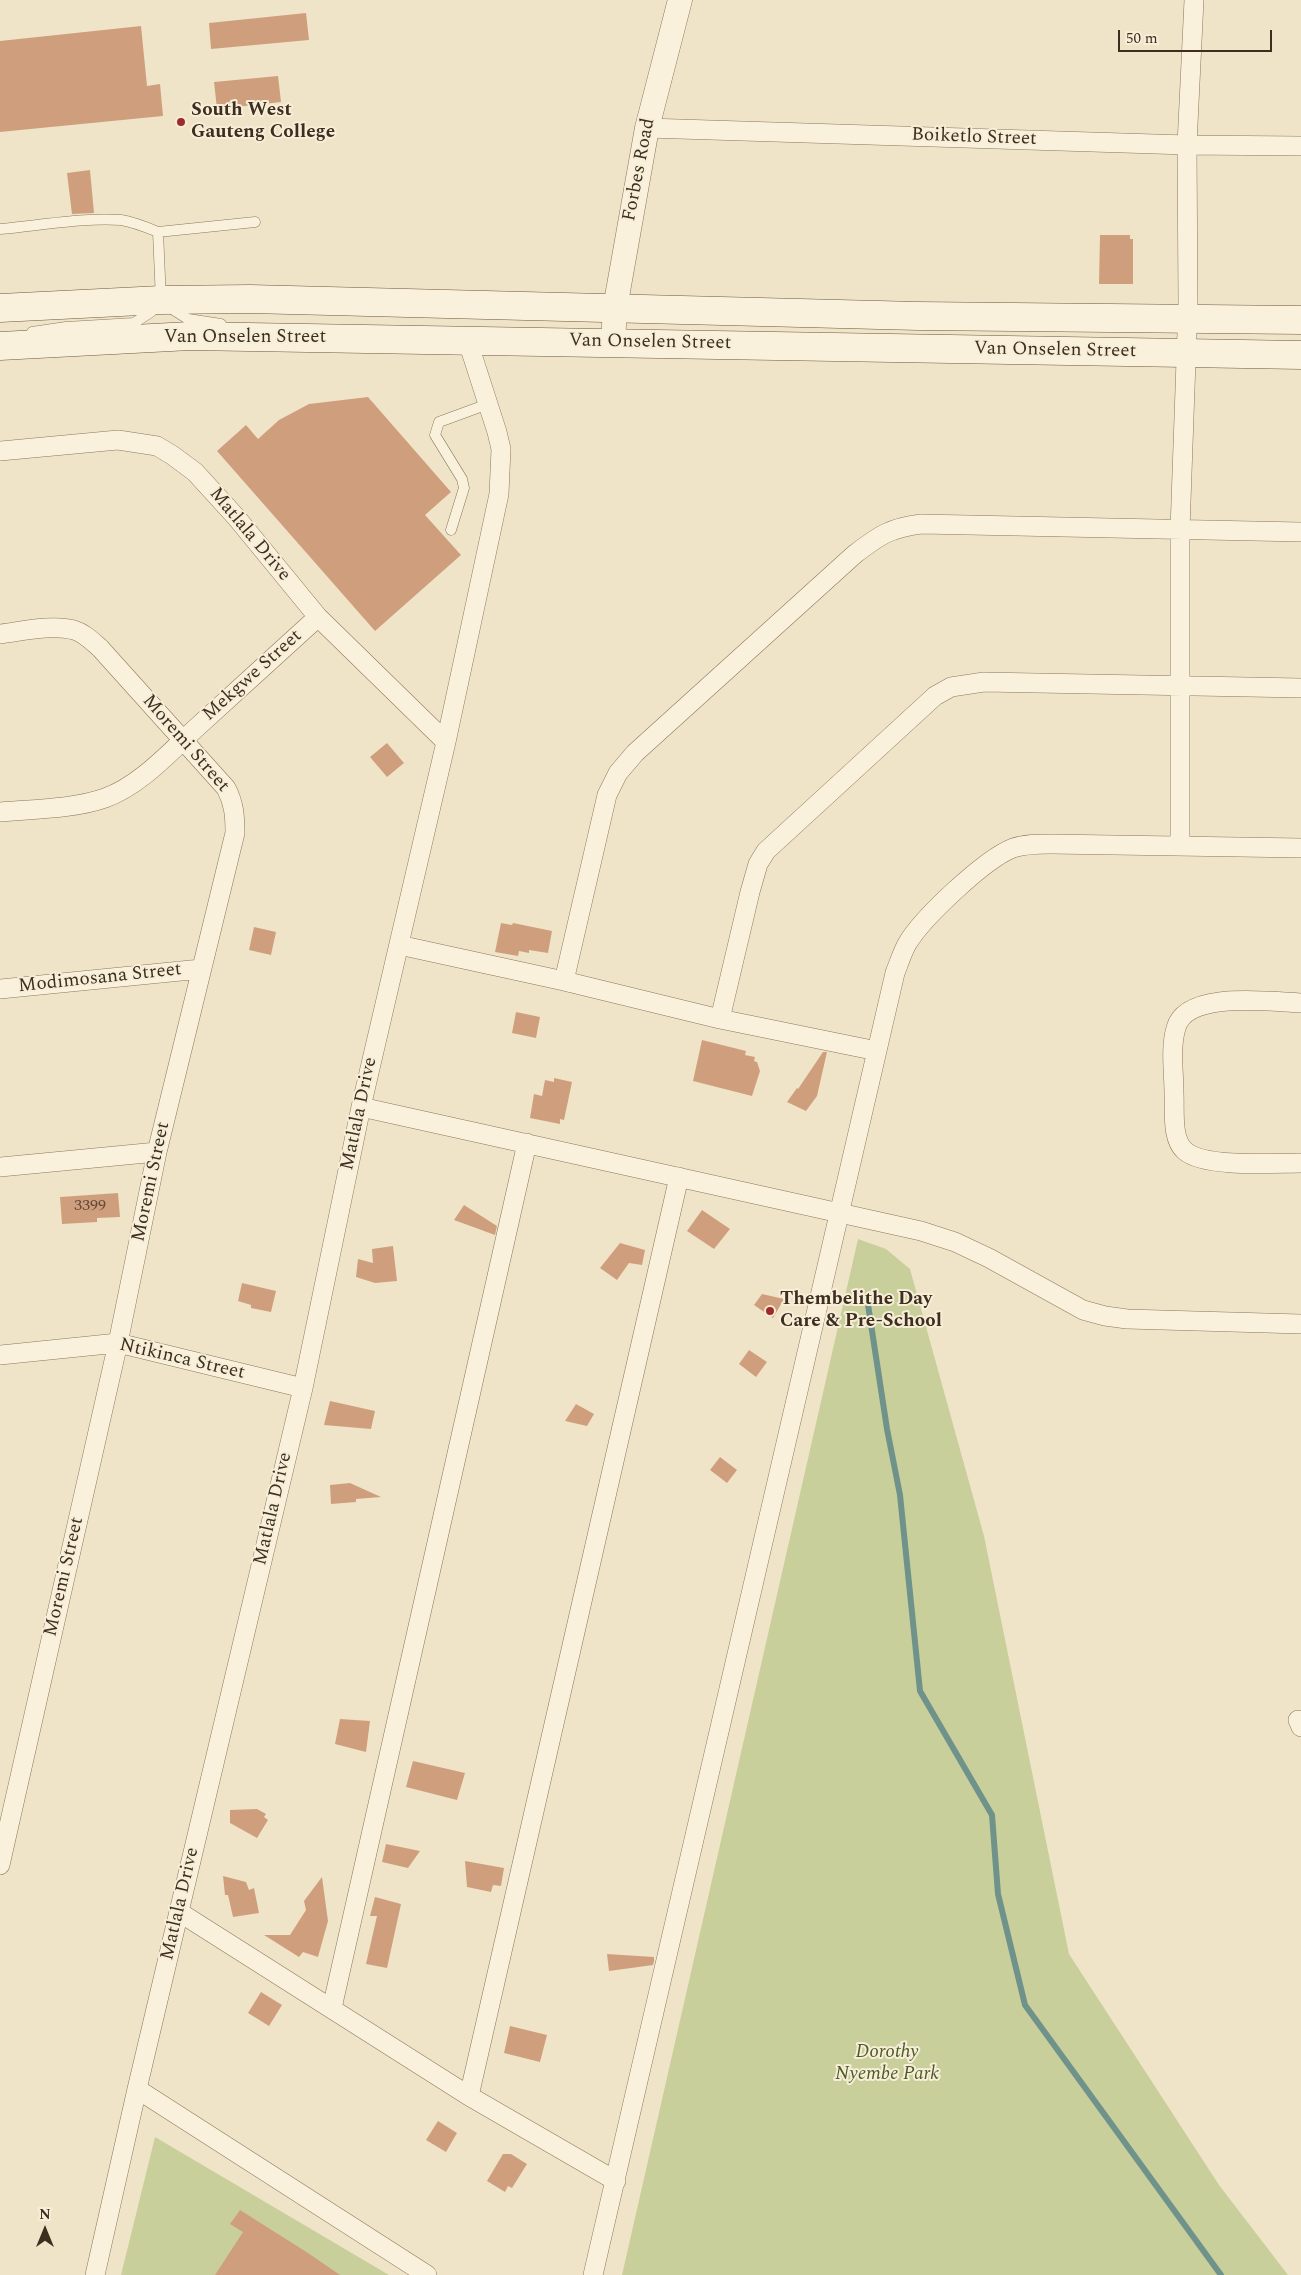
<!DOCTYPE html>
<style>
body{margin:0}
#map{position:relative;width:1301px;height:2275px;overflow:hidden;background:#f0e4c8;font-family:Spectral,serif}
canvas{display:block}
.north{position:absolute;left:20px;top:2205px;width:50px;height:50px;-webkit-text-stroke:4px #f7eed8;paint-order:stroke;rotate:0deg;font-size:14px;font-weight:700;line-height:20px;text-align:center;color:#3d2e20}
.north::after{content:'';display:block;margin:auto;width:18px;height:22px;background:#3d2e20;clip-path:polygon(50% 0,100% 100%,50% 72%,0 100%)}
.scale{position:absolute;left:1118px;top:30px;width:154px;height:22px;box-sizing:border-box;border:2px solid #3d2e20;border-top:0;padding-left:6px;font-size:15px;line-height:18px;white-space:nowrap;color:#3d2e20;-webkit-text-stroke:4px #f7eed8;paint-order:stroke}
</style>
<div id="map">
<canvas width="1301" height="2275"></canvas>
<div class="north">N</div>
<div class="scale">50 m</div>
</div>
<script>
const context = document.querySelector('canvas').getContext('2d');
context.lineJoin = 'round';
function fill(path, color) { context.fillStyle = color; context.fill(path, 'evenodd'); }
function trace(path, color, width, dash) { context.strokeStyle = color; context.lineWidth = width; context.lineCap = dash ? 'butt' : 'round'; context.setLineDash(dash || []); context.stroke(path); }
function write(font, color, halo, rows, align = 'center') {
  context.font = font + ' Spectral,serif'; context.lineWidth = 4; context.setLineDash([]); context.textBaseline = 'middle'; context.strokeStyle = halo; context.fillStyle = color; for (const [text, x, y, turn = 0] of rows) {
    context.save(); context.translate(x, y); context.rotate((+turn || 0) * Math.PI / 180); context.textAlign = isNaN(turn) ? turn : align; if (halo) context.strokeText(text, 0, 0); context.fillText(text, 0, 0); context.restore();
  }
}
fill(new Path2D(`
 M858,1239L886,1249L910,1269L984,1536L1069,1954L1219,2185L1288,2275H622Z
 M155,2137L389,2275H121Z`), '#c9cf9b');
trace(new Path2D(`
 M867,1298L887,1429L900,1495L920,1691L992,1815L998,1894L1025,2005L1221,2275`), '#6f938a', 6);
fill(new Path2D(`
 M306,13L309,40L211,49L209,23Z
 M141,26L147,86L160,84L163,116L0,132V41Z
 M278,76L281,102L217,109L214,82Z
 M90,170L94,213L72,214L67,173Z
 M1100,235H1130V239H1133V284H1099Z
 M368,397L451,492L425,515L461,555L375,631L217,451L246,425L258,439L279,420L309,404Z
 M387,743L404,763L387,777L370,757Z
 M501,923L512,925L513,923L552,931L548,953L529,950V953L519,951L518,956L495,952Z
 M254,927L276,932L271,955L249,950Z
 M516,1012L540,1017L536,1038L512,1033Z
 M702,1040L746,1051L745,1055L755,1057L754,1061L757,1062L760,1071L752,1096L693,1081Z
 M823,1052H827L817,1096L806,1111L787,1102L797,1088L798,1089Z
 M554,1078L572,1082L564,1120L560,1119V1124L530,1118L534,1094L542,1096L545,1080L554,1082Z
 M118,1193L120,1217L97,1218V1222L62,1224L60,1197Z
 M464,1205L497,1226L495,1235L454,1220Z
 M702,1210L730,1229L714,1249L687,1231Z
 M620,1243L645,1250L642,1265L629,1263L617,1280L600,1268Z
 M393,1246L397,1281L375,1283L356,1277L358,1259L373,1263L372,1249Z
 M242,1283L276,1291L271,1312L251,1308V1305L238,1301Z
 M762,1294L784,1299L773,1318L754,1305Z
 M749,1350L767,1362L756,1377L739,1364Z
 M330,1401L375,1411L371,1429L324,1425Z
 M576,1404L594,1414L587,1426L565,1421Z
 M720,1457L737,1470L727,1483L710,1470Z
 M350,1483L381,1497L356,1499V1502L331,1504L330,1485Z
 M340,1719L370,1721L366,1752L335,1744Z
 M413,1761L465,1773L457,1800L406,1787Z
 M257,1809L266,1814L264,1817L268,1820L257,1838L230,1823V1810Z
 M386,1844L420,1851L408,1868L382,1862Z
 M465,1861L504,1868L501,1886L493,1885L491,1892L467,1887Z
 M223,1876L246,1882L249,1890L254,1888L259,1913L233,1917L228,1895H225Z
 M322,1877L328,1921L318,1957L303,1952L299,1957L264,1935H290L306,1910L304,1901Z
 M375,1897L401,1904L387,1968L366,1964L377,1916H370Z
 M607,1954L654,1957V1961L653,1965L609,1971Z
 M261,1992L282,2005L269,2026L248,2013Z
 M510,2026L547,2035L540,2062L504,2053Z
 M438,2121L457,2133L446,2152L426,2140Z
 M503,2154H511L527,2164L512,2188L508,2186L505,2192L487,2181Z
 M240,2210L308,2253L340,2275H215L243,2232L230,2224Z`), '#cf9f7d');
const service = new Path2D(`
 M0,229C36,226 86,217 121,220C134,222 146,227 158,232
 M169,307L188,319L221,324
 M32,332L66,327L134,323L151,312L161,300L158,232L255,222
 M451,530L464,488L462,479L435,435L439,422L488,404`);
const minor = new Path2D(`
 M647,128L1187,145L1301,146
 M0,451L118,440L157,446L172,455L195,472L236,517L318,617L446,742
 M0,634C23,631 52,624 74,630C84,633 92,641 100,648L226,788C234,803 235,816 235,833L157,1152L118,1343L0,1865
 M0,812C33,809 74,809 105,798C139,786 169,753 195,729C236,692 277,654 318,617
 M1180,846V530L1188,304L1187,145L1194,0
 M399,945L564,981L720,1019L877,1051
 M564,981L607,795L618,773L635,753L855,554C880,535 890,528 921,524L1301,532
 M0,989L201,969
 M1301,1003C1270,1002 1186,990 1176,1028C1170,1048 1174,1073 1174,1093C1175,1110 1171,1139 1185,1151C1205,1168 1274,1163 1301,1163
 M720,1019L750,892L758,864L766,851L935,696L951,687L984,682L1301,688
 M361,1107L921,1231L955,1242L989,1258L1083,1310L1105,1316L1127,1319L1301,1324
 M0,1167L157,1152
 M0,1355L118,1343L303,1388
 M1298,1720L1301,1727
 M179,1912L469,2096L616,2181
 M332,2008L527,1143
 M137,2089L427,2275
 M469,2096L679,1177
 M95,2275L137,2089L303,1388L361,1107L446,742L499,494L501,449L497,432L468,342
 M593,2275L895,973C899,963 902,953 907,944C922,918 985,859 1013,848C1025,844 1038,844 1051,844L1301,848`);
const tertiary = new Path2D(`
 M613,342L615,308L647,128L680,0`);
const secondary = new Path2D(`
 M0,308L161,300L250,299L918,316L1301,320
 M0,346L190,336L1301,355`);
trace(service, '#8d765c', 11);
trace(minor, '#8d765c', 20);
trace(tertiary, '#8d765c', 25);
trace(secondary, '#6f573f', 29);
trace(service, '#faf1dc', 10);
trace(minor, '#faf1dc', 19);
trace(tertiary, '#faf1dc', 24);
trace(secondary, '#faf1dc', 28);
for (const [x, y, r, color] of [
 [181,122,5,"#9e2a2b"],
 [770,1311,5,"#9e2a2b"]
]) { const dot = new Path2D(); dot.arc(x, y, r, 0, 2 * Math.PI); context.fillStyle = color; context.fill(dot); trace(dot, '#f7eed8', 2); }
write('16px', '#624a37', null, [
 ["3399",90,1207]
]);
write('bold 19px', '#3d2e20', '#f7eed8', [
 ["South West",191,111],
 ["Gauteng College",191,133],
 ["Thembelithe Day",780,1300],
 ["Care & Pre-School",780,1322]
], 'left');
write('19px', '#3d2e20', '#f7eed8', [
 ["Boiketlo Street",974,138,2],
 ["Forbes Road",640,170,-79],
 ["Van Onselen Street",245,338],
 ["Van Onselen Street",650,343,1],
 ["Van Onselen Street",1055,351,1],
 ["Matlala Drive",249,535,50],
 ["Mekgwe Street",253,676,-42],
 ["Moremi Street",185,744,49],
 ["Modimosana Street",100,979,-6],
 ["Matlala Drive",360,1114,-78],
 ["Moremi Street",152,1182,-78],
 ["Ntikinca Street",182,1360,13],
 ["Matlala Drive",274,1509,-77],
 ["Moremi Street",65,1577,-77],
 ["Matlala Drive",181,1904,-77]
]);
write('italic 19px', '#4d5a26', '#f7eed8', [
 ["Dorothy",887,2053],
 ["Nyembe Park",887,2075]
]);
</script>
